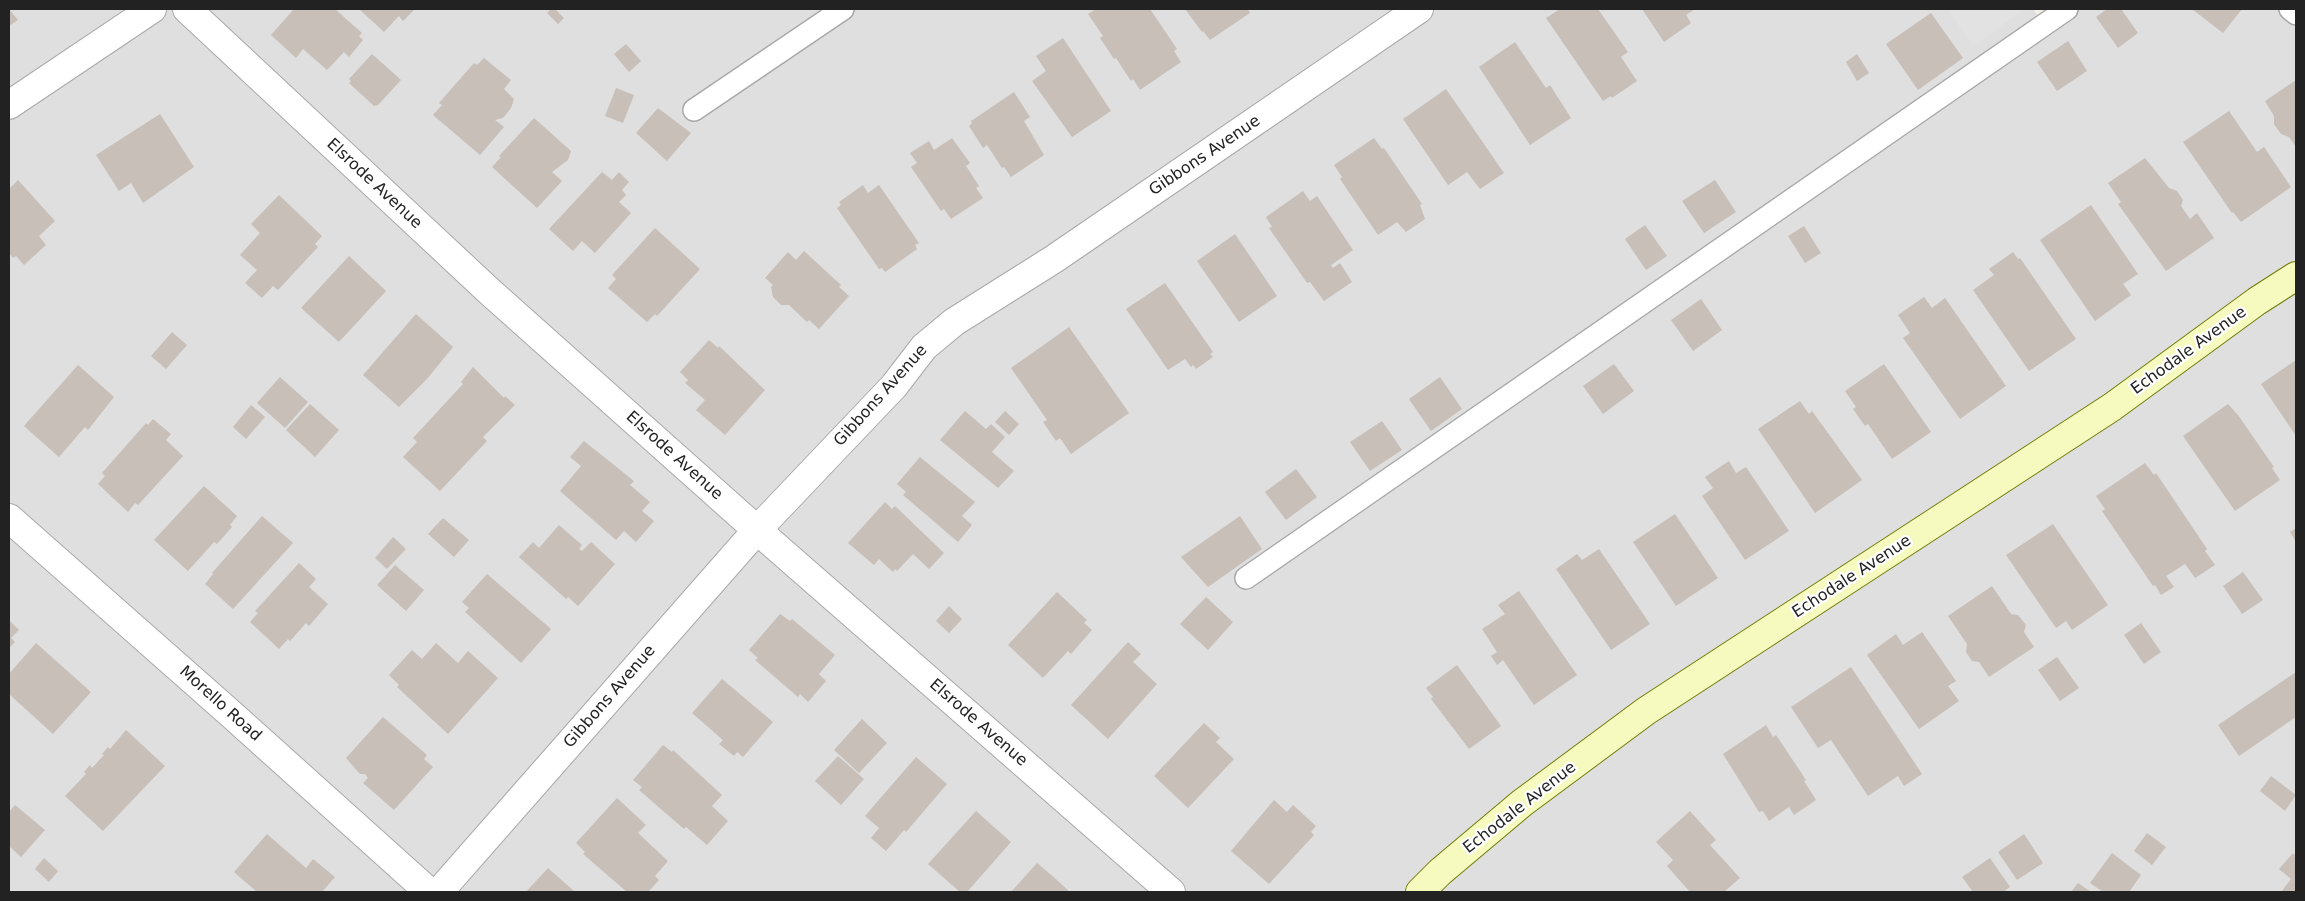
<!DOCTYPE html>
<style>
body{margin:0}
#map{position:relative;width:2305px;height:901px;overflow:hidden;background:#f2efe9;font-family:"DejaVu Sans",sans-serif}
canvas{display:block}
.frame{position:absolute;inset:0;border:10px solid #222;pointer-events:none}
</style>
<div id="map">
<canvas width="2305" height="901"></canvas>
<div class="frame"></div>
</div>
<script>
const context = document.querySelector('canvas').getContext('2d');
context.lineJoin = 'round';
function fill(path, color) { context.fillStyle = color; context.fill(path, 'evenodd'); }
function trace(path, color, width, dash) { context.strokeStyle = color; context.lineWidth = width; context.lineCap = dash ? 'butt' : 'round'; context.setLineDash(dash || []); context.stroke(path); }
function write(font, color, halo, rows, align = 'center') {
  context.font = font + ' "DejaVu Sans",sans-serif'; context.lineWidth = 4.5; context.setLineDash([]); context.textBaseline = 'middle'; context.strokeStyle = halo; context.fillStyle = color; for (const [text, x, y, turn = 0] of rows) {
    context.save(); context.translate(x, y); context.rotate((+turn || 0) * Math.PI / 180); context.textAlign = isNaN(turn) ? turn : align; if (halo) context.strokeText(text, 0, 0); context.fillText(text, 0, 0); context.restore();
  }
}
fill(new Path2D(`
 M9,9H2033L2046,28L2079,9H2295L2296,892H9Z`), '#e0dfdf');
fill(new Path2D(`
 M1947,9H2025L1973,46Z`), '#e2e2e2');
fill(new Path2D(`
 M9,9L18,20L9,26Z
 M294,9H335L362,33L359,36L363,40L349,57L344,52L327,70L303,49L296,58L271,35Z
 M359,9H415L403,21L399,16L384,32Z
 M551,9H555L564,18L558,24L547,13Z
 M1096,9H1150L1177,49L1174,51L1181,62L1140,90L1133,79L1131,81L1116,58L1114,59L1100,38L1103,36L1088,14Z
 M1185,9H1248L1250,13L1210,40L1203,31L1202,32Z
 M1560,9H1598L1628,52L1621,57L1637,81L1612,98L1611,96L1603,101L1546,18Z
 M1642,9H1695L1686,15L1691,23L1664,42Z
 M2107,9H2121L2138,33L2118,48L2096,17Z
 M2192,9H2242L2223,33Z
 M1931,13L1963,58L1918,90L1886,44Z
 M1063,38L1111,111L1072,137L1032,81L1046,71L1036,56Z
 M2068,41L2087,71L2057,91L2037,62Z
 M1515,42L1546,88L1550,85L1571,118L1530,145L1479,67Z
 M626,44L641,61L629,72L614,54Z
 M372,54L401,80L378,105L374,106L349,83L351,81L349,79Z
 M1857,54L1869,73L1857,81L1846,62Z
 M484,58L511,80L504,89L514,99L511,108L503,118L495,120L504,127L480,155L433,115L442,105L439,103L474,63L477,65Z
 M2296,80V147L2289,137L2281,134L2274,124V116L2265,101Z
 M616,88L634,95L623,123L605,116Z
 M1446,89L1504,173L1480,189L1467,172L1448,185L1403,119Z
 M1014,92L1030,117L1024,121L1044,155L1011,177L1004,167L1002,168L987,145L983,148L969,126L972,123L971,121Z
 M658,108L691,133L667,161L636,133Z
 M2229,111L2257,152L2264,147L2291,187L2241,222L2233,212L2232,213L2183,142Z
 M160,114L194,167L143,203L131,183L119,191L96,155Z
 M534,118L571,151L568,160L552,172L562,181L537,208L492,167L501,157L499,156Z
 M952,138L970,163L966,166L979,186L976,188L983,198L951,219L944,209L941,211L911,167L917,163L910,153L929,141L934,150Z
 M1374,138L1382,149L1384,148L1422,204L1420,205L1425,219L1406,232L1397,222L1378,235L1340,179L1342,177L1334,165Z
 M2145,158L2169,188L2177,191L2183,200L2181,206L2190,219L2197,213L2214,238L2166,271L2118,204L2121,202L2108,183Z
 M602,172L612,180L619,172L629,182L622,190L626,195L619,202L631,213L595,253L582,241L573,251L549,229Z
 M18,180L55,221L39,236L46,245L24,265L16,256L13,258L9,253V189Z
 M1715,180L1736,212L1704,233L1682,201Z
 M863,185L868,193L879,185L919,243L915,245L917,249L885,272L882,268L879,269L837,208L841,205L839,202Z
 M1303,191L1310,201L1317,196L1353,250L1331,265L1333,268L1340,263L1352,282L1324,301L1310,282L1307,283L1269,228L1272,227L1266,217Z
 M279,195L322,236L315,244L318,247L278,290L273,286L262,298L245,283L257,270L240,255L260,233L251,224Z
 M2091,205L2138,274L2123,284L2131,295L2095,321L2040,240Z
 M1645,225L1667,256L1646,270L1625,239Z
 M1804,226L1821,253L1805,263L1788,236Z
 M655,228L700,269L657,316L655,314L647,322L608,288L616,279L612,275Z
 M1235,234L1277,296L1239,322L1197,261Z
 M804,251L841,285L839,287L849,296L819,329L809,320L807,322L789,305H781L773,297L771,287L773,285L765,278L788,252L796,260Z
 M2013,252L2018,259L2020,258L2076,339L2029,371L1973,290L1994,275L1989,269Z
 M349,256L386,291L339,342L301,308Z
 M1165,283L1213,352L1210,354L1213,357L1196,369L1193,365L1191,367L1185,359L1168,370L1126,309Z
 M1924,297L1932,308L1945,298L2006,386L1960,419L1903,338L1910,333L1898,315Z
 M1701,299L1722,330L1693,351L1671,320Z
 M416,314L453,347L427,379L399,407L363,375Z
 M1069,327L1129,413L1071,454L1060,438L1056,441L1043,422L1047,420L1011,368Z
 M172,332L187,345L166,369L151,356Z
 M709,340L718,348L719,346L765,390L725,435L696,410L705,400L685,383L688,380L680,372Z
 M2296,360V436L2261,384Z
 M1614,364L1634,391L1603,414L1583,386Z
 M1884,364L1931,432L1892,459L1868,424L1865,426L1853,409L1856,407L1845,391Z
 M78,365L114,397L88,430L85,427L59,457L24,426Z
 M473,367L504,398L505,396L515,405L483,437L487,441L440,491L403,457L417,442L413,438L463,384L461,382Z
 M280,377L308,402L285,428L257,403Z
 M1440,377L1462,409L1431,431L1409,399Z
 M1800,401L1809,414L1812,411L1862,480L1815,513L1758,429Z
 M310,404L339,430L315,457L286,430Z
 M2228,404L2238,415L2274,467L2272,468L2280,480L2235,511L2183,436Z
 M251,405L265,417L246,439L233,427Z
 M965,411L986,429L991,424L1005,437L992,452L1014,471L998,488L940,440Z
 M1005,411L1019,424L1009,435L995,422Z
 M153,419L171,434L166,440L183,456L138,505L135,503L128,512L98,484L105,476L102,473L146,423L148,425Z
 M1382,421L1402,450L1370,471L1350,442Z
 M584,441L634,481L630,485L650,502L642,511L654,521L636,542L624,531L616,540L560,491L581,466L570,457Z
 M920,457L975,502L962,516L972,525L958,542L903,495L906,492L897,484Z
 M1729,461L1736,473L1746,467L1789,531L1745,560L1702,496L1713,488L1705,477Z
 M2145,463L2154,475L2156,473L2207,549L2205,551L2215,565L2195,578L2185,564L2166,576L2174,587L2161,595L2155,585L2153,586L2102,511L2105,509L2096,496Z
 M1296,469L1317,497L1286,520L1265,492Z
 M204,486L237,516L230,525L232,527L217,544L214,542L188,571L154,540Z
 M885,502L892,509L895,506L944,553L929,569L913,554L897,571L895,569L893,572L879,559L874,565L848,543Z
 M1675,514L1718,578L1676,606L1633,542Z
 M262,516L293,543L233,609L205,584L213,574L212,573Z
 M1240,516L1262,549L1208,587L1181,557Z
 M443,518L469,540L454,557L428,534Z
 M2053,524L2108,605L2072,630L2066,621L2056,628L2006,555Z
 M559,525L582,545L579,549L582,551L591,542L615,564L578,606L568,597L566,599L519,557L533,542L539,548Z
 M2296,528V542L2290,532Z
 M393,537L406,549L387,569L375,558Z
 M1599,549L1650,624L1611,650L1556,569L1577,554L1582,560Z
 M299,563L316,579L309,587L328,604L309,626L306,623L290,641L288,639L279,649L250,622L258,613L255,611Z
 M395,565L424,590L406,611L377,585Z
 M2243,572L2263,600L2242,614L2223,586Z
 M487,574L551,629L521,663L465,612L469,608L462,602Z
 M1992,586L2011,614L2018,615L2026,625L2024,632L2034,647L1989,677L1979,662L1972,661L1966,652L1967,644L1948,616Z
 M1519,591L1577,675L1534,705L1503,660L1497,665L1491,656L1497,652L1482,629L1505,614L1498,605Z
 M1057,592L1087,620L1084,623L1092,630L1071,654L1068,651L1043,678L1008,645Z
 M1206,597L1233,622L1208,650L1180,624Z
 M949,606L962,619L949,633L936,621Z
 M780,614L790,621L792,619L835,655L819,674L826,681L808,702L800,694L798,697L755,660L758,658L749,650Z
 M9,620L19,630L11,638L15,642L9,648Z
 M2141,623L2161,652L2144,664L2124,635Z
 M1922,632L1956,681L1948,686L1959,701L1919,729L1867,655L1896,634L1903,645Z
 M1128,642L1141,654L1133,662L1157,684L1108,739L1071,705Z
 M36,643L91,692L53,734L9,694V674Z
 M436,643L458,663L468,651L498,678L448,734L397,687L399,685L389,675L412,650L422,659Z
 M2057,657L2079,688L2060,701L2038,670Z
 M1457,665L1501,726L1469,749L1431,699L1433,697L1426,688Z
 M1851,667L1922,774L1904,786L1898,776L1868,796L1831,740L1818,748L1791,707Z
 M2296,672V717L2239,756L2218,725Z
 M722,679L773,722L743,757L737,752L734,756L719,744L723,740L692,713Z
 M383,717L427,755L424,759L433,767L394,810L363,783L368,778L365,774H360L346,758Z
 M862,719L887,743L859,773L834,750Z
 M1204,723L1220,738L1216,742L1234,759L1188,808L1154,776Z
 M1766,725L1773,737L1776,735L1806,780L1804,781L1816,800L1794,815L1789,807L1769,821L1763,811L1759,812L1723,754Z
 M126,730L165,766L103,831L65,796L86,774L84,772L90,765L92,768L104,755L102,754L108,747L110,749Z
 M663,745L672,752L673,750L722,795L712,806L728,821L707,845L686,827L684,829L639,790L642,787L633,780Z
 M838,756L864,779L841,805L815,781Z
 M916,757L947,784L906,832L904,830L886,851L871,838L879,828L865,816Z
 M2271,776L2296,795L2285,811L2260,791Z
 M617,798L646,825L638,833L668,861L655,876L659,880L648,892H627L583,854L585,852L576,843Z
 M1274,800L1287,812L1293,805L1316,826L1311,832L1314,835L1269,884L1231,851Z
 M15,805L45,830L21,857L9,846V812Z
 M976,811L1011,842L967,892H960L928,864Z
 M1690,811L1716,840L1710,845L1740,878L1724,892H1690L1667,866L1673,860L1656,842Z
 M2147,833L2166,847L2152,865L2134,851Z
 M267,834L306,868L313,859L335,877L322,892H257L234,872Z
 M2024,834L2043,863L2017,880L1998,852Z
 M2112,853L2141,875L2129,892H2103L2090,883Z
 M2293,853L2296,856V892H2281L2291,879L2279,869Z
 M44,858L58,871L49,882L35,869Z
 M1990,858L2010,887L2003,892H1973L1962,877Z
 M1037,863L1057,880L1070,892H1011Z
 M548,868L575,892H526Z
 M2078,883L2091,892H2071Z`), '#c7bfb8');
const service = new Path2D(`
 M2290,9L2296,14
 M694,110L843,9
 M1246,578L2067,9`);
const minor = new Path2D(`
 M187,9L489,291L757,530L1171,892
 M9,518L231,714L429,892
 M439,892L757,530L894,386L924,347L954,322L1054,259L1419,9`);
const tertiary = new Path2D(`
 M9,105L152,9`);
const secondary = new Path2D(`
 M1420,892L1440,872L1522,803L1646,711L2112,407L2257,301L2296,276`);
trace(service, '#a9a9a9', 24);
trace(minor, '#a9a9a9', 30);
trace(tertiary, '#a9a9a9', 30);
trace(secondary, '#707d05', 30);
trace(service, '#fff', 21);
trace(minor, '#fff', 28);
trace(tertiary, '#fff', 28);
trace(secondary, '#f7fabf', 28);
write('16px', '#222', '#fff', [
 ["Gibbons Avenue",1205,156,-34],
 ["Elsrode Avenue",374,184,43],
 ["Echodale Avenue",2189,351,-36],
 ["Gibbons Avenue",881,396,-48],
 ["Elsrode Avenue",674,456,42],
 ["Echodale Avenue",1852,577,-33],
 ["Gibbons Avenue",610,697,-49],
 ["Morello Road",220,704,42],
 ["Elsrode Avenue",978,723,41],
 ["Echodale Avenue",1520,808,-38]
]);
</script>
